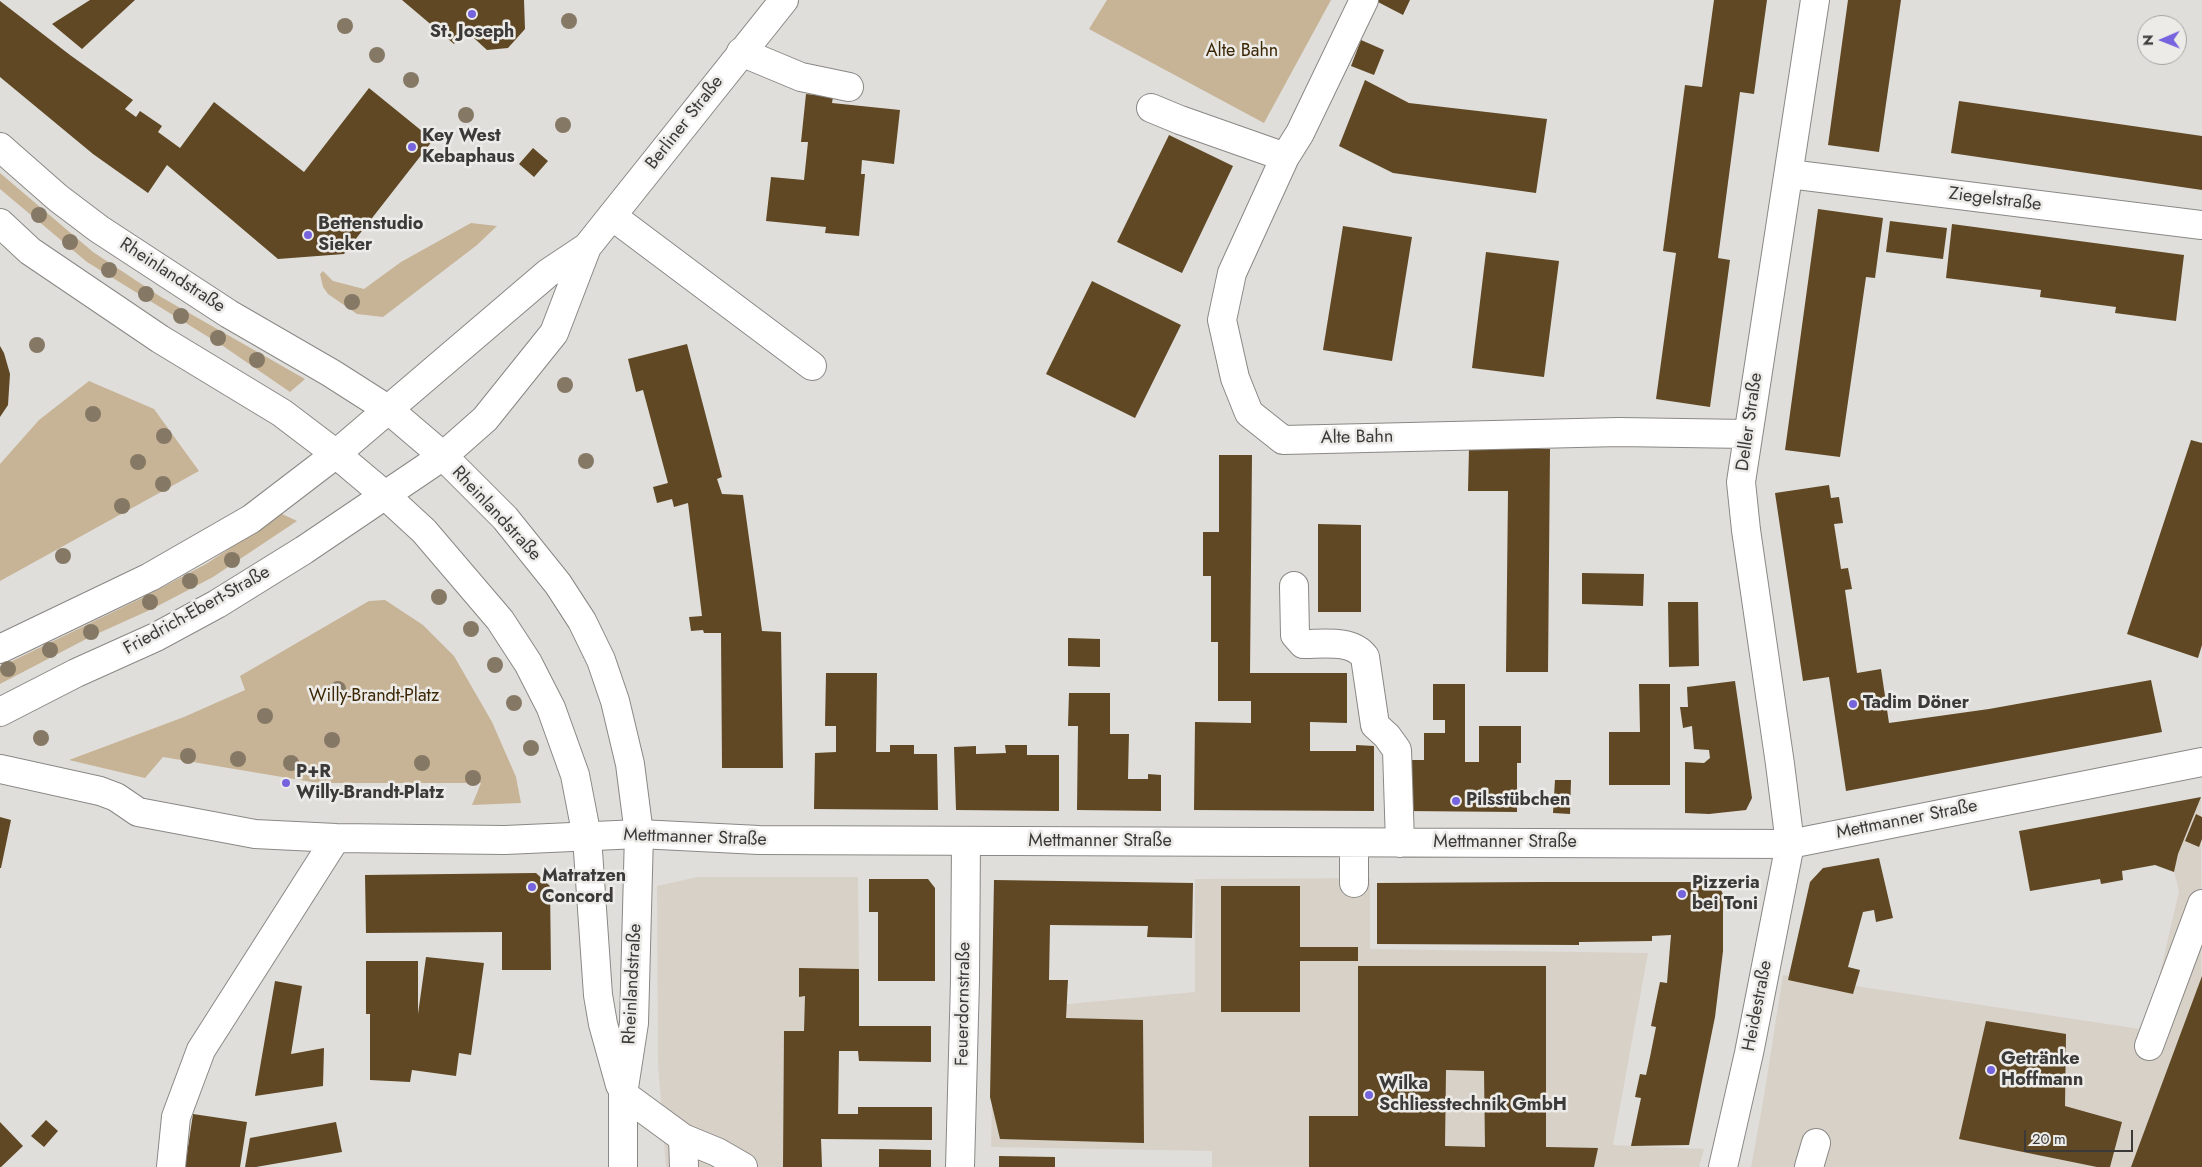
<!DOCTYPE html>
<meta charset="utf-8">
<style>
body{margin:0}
#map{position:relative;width:2202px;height:1167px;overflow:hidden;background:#e0dedb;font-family:Jost,sans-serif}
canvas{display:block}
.north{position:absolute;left:2137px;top:15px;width:50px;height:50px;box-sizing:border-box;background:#edebe8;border:1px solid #a6a4a2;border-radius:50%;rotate:269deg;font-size:14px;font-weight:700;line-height:20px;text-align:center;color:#3b3a39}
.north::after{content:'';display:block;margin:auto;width:18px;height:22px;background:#7663de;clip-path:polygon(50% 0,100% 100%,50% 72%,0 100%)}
.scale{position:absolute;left:2024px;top:1130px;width:109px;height:22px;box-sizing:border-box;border:2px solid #3b3a39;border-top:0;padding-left:6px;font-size:15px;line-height:18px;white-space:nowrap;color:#3b3a39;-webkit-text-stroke:4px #edebe8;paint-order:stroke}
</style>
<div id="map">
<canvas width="2202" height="1167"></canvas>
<div class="north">N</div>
<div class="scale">20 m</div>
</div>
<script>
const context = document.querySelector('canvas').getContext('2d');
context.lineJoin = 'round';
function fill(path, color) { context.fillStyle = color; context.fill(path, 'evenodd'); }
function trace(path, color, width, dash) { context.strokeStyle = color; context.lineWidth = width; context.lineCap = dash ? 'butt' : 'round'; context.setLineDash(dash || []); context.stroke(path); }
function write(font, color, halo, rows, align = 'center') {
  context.font = font + ' Jost,sans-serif'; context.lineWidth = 5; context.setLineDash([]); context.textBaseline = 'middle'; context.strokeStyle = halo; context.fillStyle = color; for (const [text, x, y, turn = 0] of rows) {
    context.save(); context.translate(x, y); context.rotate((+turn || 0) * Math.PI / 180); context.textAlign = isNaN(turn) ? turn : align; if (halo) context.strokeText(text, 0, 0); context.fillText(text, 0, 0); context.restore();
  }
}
fill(new Path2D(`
 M2201,797L2202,1167H1751L1763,1102L1783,975L2147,1030L2179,891L2174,872L2178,854Z
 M697,877H858L859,969L800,968V997L805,996L804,1050L839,1051V1114L821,1139L822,1167H666L658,1064L657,886Z
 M1370,878V949L1648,953L1613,1145L1704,1149L1699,1167H1212V1151L991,1147L994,1011L1195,992V879Z`), '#d8d1c8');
fill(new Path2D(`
 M1107,0H1331L1264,123L1089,29Z
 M0,173L93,252L161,297L305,379L290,392L223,346L87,262L0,189Z
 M471,223L497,226L477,245L383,317L357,314L328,294L323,287L320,274L323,271L333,281L364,289L401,262Z
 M89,381L154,409L199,471L0,581V464L39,420Z
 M282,514L297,521L213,577L152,609L90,637L0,684V667L146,596L206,564Z
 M385,600L423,625L454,656L492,722L516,777L521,803L472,805L481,783H318L163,757L145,778L69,760L184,717L245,690L240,676L369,601Z`), '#c7b395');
fill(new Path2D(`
 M90,0H135L82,49L52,24Z
 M402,0H524L525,29L508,48L487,50L464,29L454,44Z
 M1377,0H1410L1403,15L1376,1Z
 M1714,0H1767L1754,94L1740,92L1718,258L1730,260L1710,407L1656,399L1676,253L1663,251L1685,85L1702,87Z
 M1848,0H1901L1879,152L1828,145Z
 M0,1L70,55L133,100L125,109L136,117L140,111L162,126L158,132L180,148L214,102L304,172L369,88L433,140L344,254L278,259L167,165L148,193L93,154L0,77Z
 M1361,40L1384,50L1374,75L1351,66Z
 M1365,80L1409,103L1547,119L1536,193L1393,173L1339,146Z
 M806,94L833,97L832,103L900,110L894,164L862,160L861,174H865L859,236L825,233L826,227L766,221L771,177L804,180L808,142H801Z
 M1959,101L2202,136V190L1951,153Z
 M1169,135L1233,166L1182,273L1117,242Z
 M533,148L548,161L534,177L519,164Z
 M1818,209L1883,218L1875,278L1866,277L1840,457L1785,450Z
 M1890,221L1947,228L1943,259L1886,252Z
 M1952,224L2184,255L2176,321L2115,313L2116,307L2040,297L2041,290L1946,278Z
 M1343,226L1412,237L1392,361L1323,350Z
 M1486,252L1559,261L1544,377L1472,368Z
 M1092,281L1181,325L1135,418L1046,374Z
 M687,344L722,477L717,479L722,494L743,495L762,631L781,632L783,768H722L721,633H704L703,630L691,631L689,617L702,616L688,503L674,507L672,499L657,503L653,487L668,483L643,390L636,392L628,359Z
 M0,346L4,353L10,374L8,405L0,417Z
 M2191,440L2202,443V645L2198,658L2127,634Z
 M1469,448L1550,449L1548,672H1506L1508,491H1468Z
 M1219,455H1252L1250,673H1347V723L1310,722V751H1356V745L1374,746V811L1194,810L1195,722L1251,723V701H1218V642H1211V576H1203V532H1219Z
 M1829,485L1831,498L1839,497L1843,523L1834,524L1841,569L1848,568L1852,589L1845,590L1857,673L1881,669L1889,723L1989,709L2151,680L2162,732L1846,791L1829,677L1803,681L1775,493Z
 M1318,524L1361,525V612H1318Z
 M1582,573L1644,574L1643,606L1582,604Z
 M1668,602H1698L1699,666L1669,667Z
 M1068,638L1100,639V667L1068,666Z
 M826,673H877L876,752H890V745H914V754H937L938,810L814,809L815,753L836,752V726H825Z
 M1735,681L1752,798L1746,810L1709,814L1685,813V762L1704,763L1710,758L1709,750L1694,749L1692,726L1683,728L1680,707H1688L1687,687Z
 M1433,684H1465V762H1479V726H1521V763H1517V812L1405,811V760H1424V733H1445V720H1433Z
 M1639,684H1670V785H1609V732H1640Z
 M1069,693H1110V734H1129L1128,779H1148V774L1161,775V811L1077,810L1078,726H1068Z
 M1005,745H1027V755H1059V811L956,810L954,747L976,746V754L1006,753Z
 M1555,780H1571L1570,814L1553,813Z
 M2201,797L2178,854L2174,872L2155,865L2122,871L2123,880L2101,884L2100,879L2030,891L2019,831Z
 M2196,814L2202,817V839L2199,847L2185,841Z
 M0,817L11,820L1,868H0Z
 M1879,858L1893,918L1876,922L1874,910L1863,912L1848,967L1860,970L1853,994L1788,980L1810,882L1823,868Z
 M536,873L550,886L551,970H502V932L366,933L365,875Z
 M869,879H928L935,888V981H878V912H869Z
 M994,880L1193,883L1192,938L1147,937L1148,926L1050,925L1049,980H1068L1066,1018L1143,1020L1144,1143L1000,1139L990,1097Z
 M1541,882H1717L1723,894V951L1715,1017L1689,1145L1631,1146L1641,1098L1635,1097L1640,1074L1646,1075L1650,1057L1656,1027L1651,1026L1660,982L1667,983L1671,935L1652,936V941L1579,942V945L1377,944V883Z
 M1221,886H1300V947H1358V961H1300V1012H1221Z
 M426,957L484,963L471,1055L459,1053L456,1076L412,1070L410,1082L370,1080V1014H366V961H418V1014Z
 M1358,966H1546V1147L1598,1148L1594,1167H1309V1116H1358ZM1446,1070L1484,1071L1485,1147L1445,1146Z
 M799,968L859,969V1026H931V1062L859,1061L858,1051H839L838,1114H858V1107H932V1140L821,1139L822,1167H783L784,1031H804L805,996L799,997Z
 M2202,976V1167H2131Z
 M275,981L302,986L291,1054L324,1048L323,1086L255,1096Z
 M1986,1021L2066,1034L2065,1106L2122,1122L2110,1167H2097L1959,1139Z
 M193,1114L247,1122L240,1167H185Z
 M46,1120L58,1131L44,1147L31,1136Z
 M0,1122L23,1146L1,1167H0Z
 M336,1122L342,1152L256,1167H245L250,1138Z
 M879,1149L931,1150V1167H879Z
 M999,1156L1055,1157V1167H999Z`), '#5f4823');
const minor = new Path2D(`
 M1364,0L1300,133L1285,157L1232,273L1222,320L1235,378L1249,413L1283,440L1619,432L1747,434
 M741,52L801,77L849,87
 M1151,108L1180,120L1285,157
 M1789,174L2202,225
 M612,216L812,366
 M1294,586L1295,635L1303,644C1323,644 1352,639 1365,657L1375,725L1387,736L1397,750L1400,843
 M0,769L100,791L116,797L138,812L255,834L336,838L505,840L639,834L759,840L1790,844L2202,762
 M1354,843V883
 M2149,1046L2202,904
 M623,1094L683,1138L717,1152L743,1167
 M683,1138L684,1167
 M171,1167L176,1117L201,1050L336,838
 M960,1167L965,980L966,841
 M1723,1167L1749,1053L1790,844L1780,764L1746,530L1741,482L1815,0
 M1809,1167L1816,1143`);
const major = new Path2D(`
 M0,147L58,198L99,229L229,314L331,373L389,410L443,456L505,518L558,584L582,621L601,660L615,701L630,764L639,834L634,1023L623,1094V1167
 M0,223L30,251L160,339L282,413L336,454L386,496L424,531L500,620L528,663L551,708L575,775L587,837L598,995L603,1024L620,1085
 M0,649L150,577L251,519L336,454L548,273L587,247L784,0
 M0,712L76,673L156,637L217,604L304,550L443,456L485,419L554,333L587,247`);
trace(minor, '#8a8885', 30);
trace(major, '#8a8885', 30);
trace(minor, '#fff', 28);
trace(major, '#fff', 28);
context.fillStyle = '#857966';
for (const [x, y] of [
 [569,21],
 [345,26],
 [377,55],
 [411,80],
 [466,115],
 [563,125],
 [39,215],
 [70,242],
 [109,270],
 [146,294],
 [352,302],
 [181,316],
 [218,338],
 [37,345],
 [257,360],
 [565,385],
 [93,414],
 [164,436],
 [586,461],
 [138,462],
 [163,484],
 [122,506],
 [63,556],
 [232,560],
 [190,581],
 [439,597],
 [150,602],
 [471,629],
 [91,632],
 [50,650],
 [495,665],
 [8,669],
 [338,689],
 [514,703],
 [265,716],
 [41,738],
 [332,740],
 [531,748],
 [188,756],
 [238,759],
 [291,763],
 [422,763],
 [473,778]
]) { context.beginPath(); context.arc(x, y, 8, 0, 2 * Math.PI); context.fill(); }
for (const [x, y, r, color] of [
 [472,14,5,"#7663de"],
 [412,147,5,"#7663de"],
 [308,235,5,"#7663de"],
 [1853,704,5,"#7663de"],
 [286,783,5,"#7663de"],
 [1456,801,5,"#7663de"],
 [532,887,5,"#7663de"],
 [1682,894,5,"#7663de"],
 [1991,1070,5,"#7663de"],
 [1369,1095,5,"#7663de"]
]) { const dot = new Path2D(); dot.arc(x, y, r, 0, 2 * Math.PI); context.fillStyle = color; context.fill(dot); trace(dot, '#edebe8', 2); }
write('bold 18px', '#3b3a39', '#edebe8', [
 ["St. Joseph",472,33,"center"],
 ["Key West",422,137],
 ["Kebaphaus",422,158],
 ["Bettenstudio",318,225],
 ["Sieker",318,246],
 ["Tadim Döner",1863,704],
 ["P+R",296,773],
 ["Willy-Brandt-Platz",296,794],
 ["Pilsstübchen",1466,801],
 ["Matratzen",542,877],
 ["Concord",542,898],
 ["Pizzeria",1692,884],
 ["bei Toni",1692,905],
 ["Getränke",2001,1060],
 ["Hoffmann",2001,1081],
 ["Wilka",1379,1085],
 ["Schliesstechnik GmbH",1379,1106]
], 'left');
write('18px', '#3b2706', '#edebe8', [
 ["Alte Bahn",1242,52],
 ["Willy-Brandt-Platz",374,697]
]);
write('18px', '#3b3a39', '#edebe8', [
 ["Berliner Straße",685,123,-52],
 ["Ziegelstraße",1995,200,7],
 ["Rheinlandstraße",172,276,33],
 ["Deller Straße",1750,422,-82],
 ["Alte Bahn",1357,438,-1],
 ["Rheinlandstraße",496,514,47],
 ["Friedrich-Ebert-Straße",197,611,-29],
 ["Mettmanner Straße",1907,820,-11],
 ["Mettmanner Straße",695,838,2],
 ["Mettmanner Straße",1100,842],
 ["Mettmanner Straße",1505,843],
 ["Rheinlandstraße",633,984,-87],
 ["Feuerdornstraße",964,1004,-89],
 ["Heidestraße",1758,1006,-79]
]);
</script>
